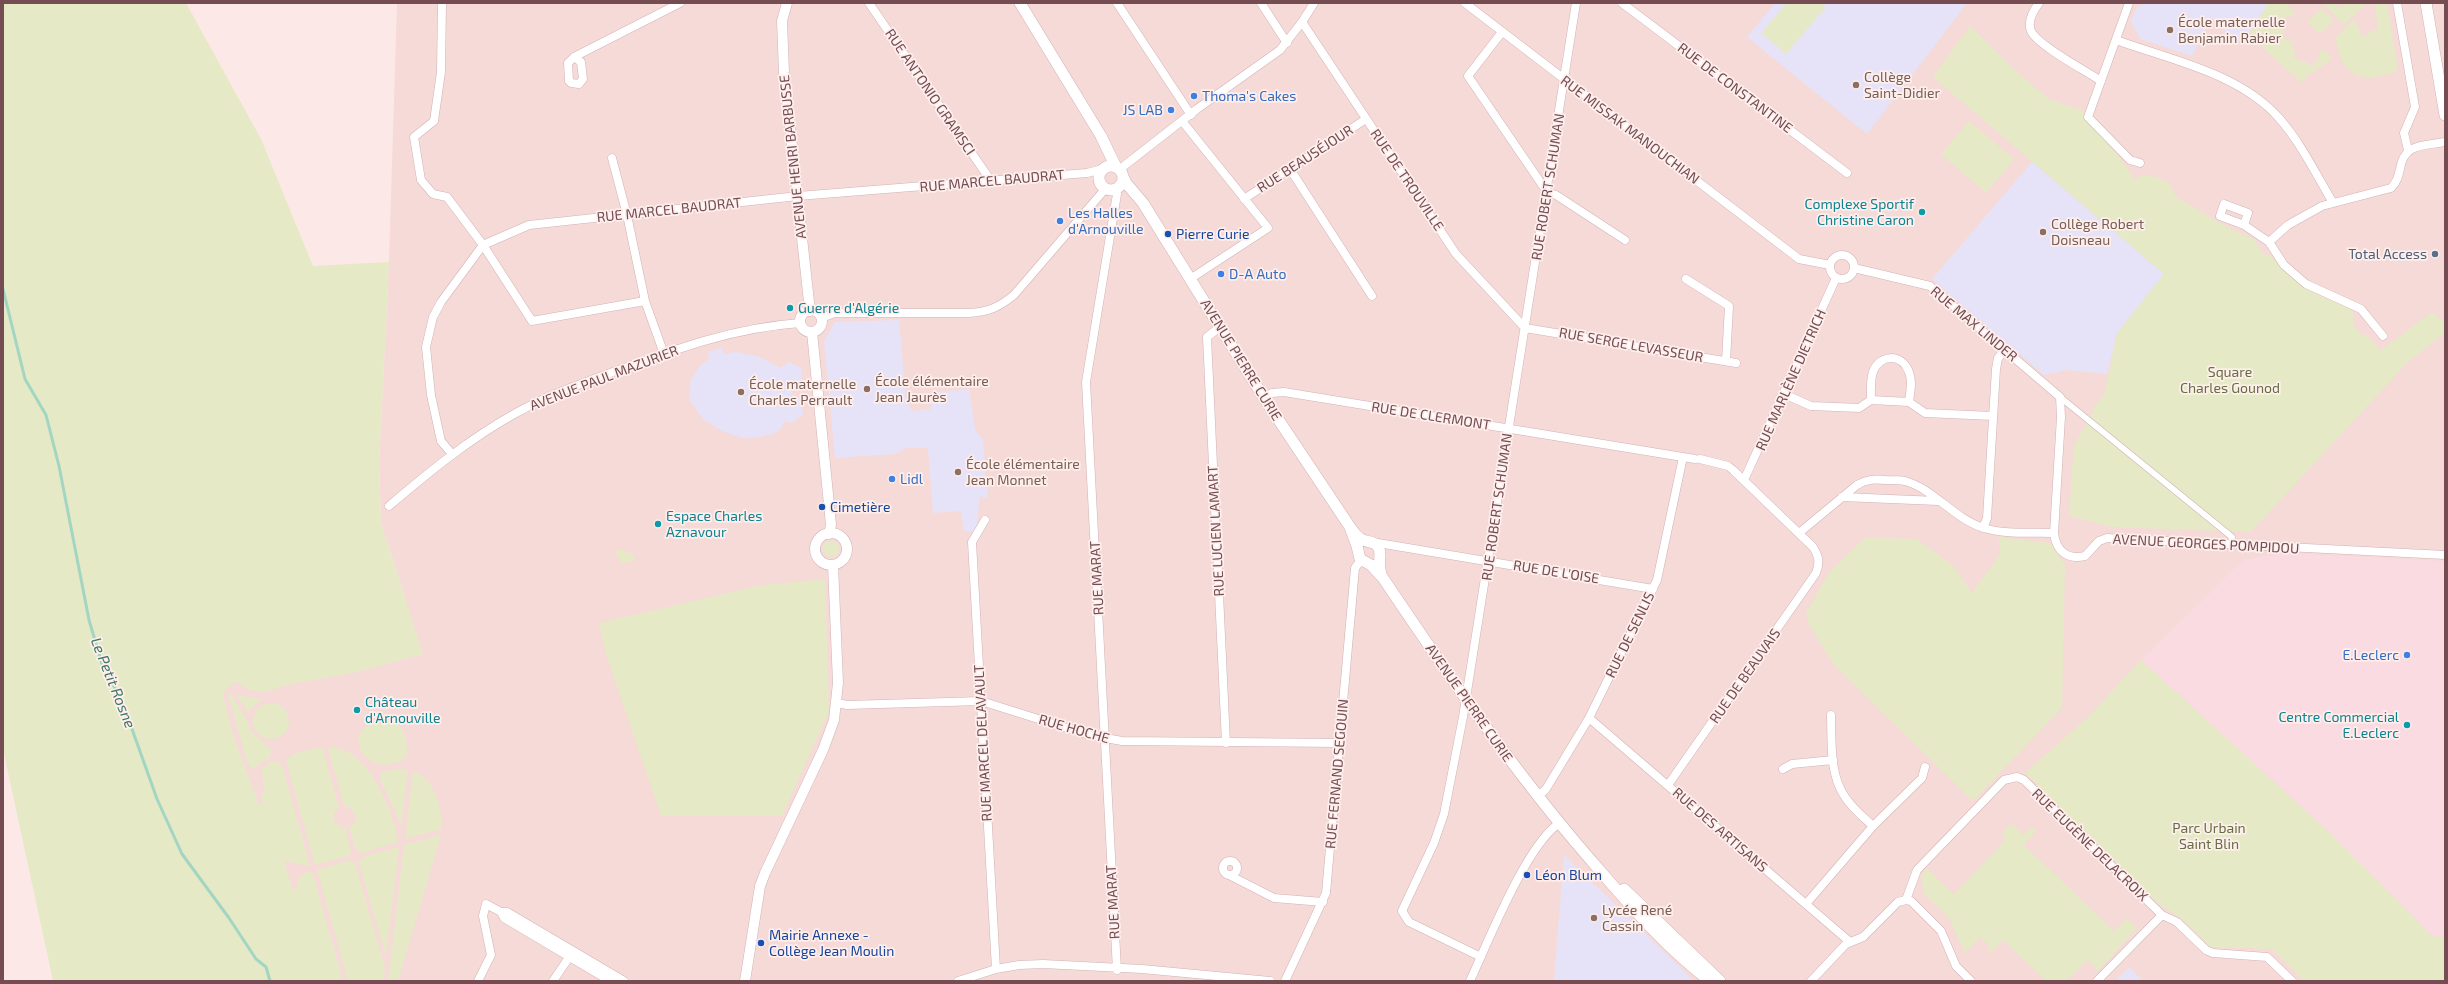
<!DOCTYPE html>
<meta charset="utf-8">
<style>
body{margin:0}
#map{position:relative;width:2448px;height:984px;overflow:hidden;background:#fce9e7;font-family:"Exo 2",sans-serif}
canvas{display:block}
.frame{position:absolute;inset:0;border:4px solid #744c52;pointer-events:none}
</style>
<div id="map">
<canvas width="2448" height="984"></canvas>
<div class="frame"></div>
</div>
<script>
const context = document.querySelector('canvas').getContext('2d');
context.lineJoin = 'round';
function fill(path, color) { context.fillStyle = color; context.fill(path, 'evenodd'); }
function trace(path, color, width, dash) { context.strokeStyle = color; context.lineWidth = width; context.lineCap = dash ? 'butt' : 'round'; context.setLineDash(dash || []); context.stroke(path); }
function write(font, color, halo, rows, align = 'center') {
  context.font = font + ' "Exo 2",sans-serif'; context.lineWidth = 3.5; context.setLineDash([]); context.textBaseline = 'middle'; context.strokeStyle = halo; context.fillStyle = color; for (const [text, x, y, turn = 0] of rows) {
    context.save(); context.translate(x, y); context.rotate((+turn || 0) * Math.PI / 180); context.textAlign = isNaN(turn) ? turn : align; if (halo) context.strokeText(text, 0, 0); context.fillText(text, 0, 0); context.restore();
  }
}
fill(new Path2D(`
 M397,3H2445V981H287L141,684L406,601L381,523L379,464L389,262Z`), '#f5dad8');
fill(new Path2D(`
 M2282,553L2445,561V937L2433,936L2331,834L2141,660L2243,560Z`), '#fbdbe2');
fill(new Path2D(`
 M1775,3H1967L1867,134L1747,37Z
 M2147,3H2268V5L2250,32L2237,43L2212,18L2192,56L2140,39L2131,21L2137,7Z
 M2032,162L2164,274L2117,333L2107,374L2067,370L2044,375L1932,279Z
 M899,320L906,400L912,411L931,409L930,393L969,389L975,429L983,440L988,499L980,496L976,531H964L961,511L933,513L928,448H906L895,454L835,458L824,341L835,322Z
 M722,348L724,354L736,352L760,357L780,368L789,362L801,368L802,381L792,389V394L801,399L803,415L791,423L785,421L780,430L772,434L755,438H743L724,432L703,419L689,399L691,379L700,366L710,358L708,352Z
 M1564,855L1694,981H1554Z
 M2129,967L2143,981H2115Z`), '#e6e3f8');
fill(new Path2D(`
 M3,3H186L261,139L313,266L389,262L379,464L381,523L423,654L357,672L291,684L264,692L248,690L235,681L223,694L233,735L259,805L263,804L261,794L265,792L261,769L273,761L282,765L310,866L284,861L293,890L297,889L298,879L304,873L312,871L343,981H53L3,749Z
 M1787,3H1821L1826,7L1786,54L1761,33Z
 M2268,3H2287L2295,14L2291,18L2288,15L2279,24L2284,30L2283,37L2289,42L2293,39L2295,42L2291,46L2296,52L2293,56C2299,63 2304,59 2311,66L2319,59L2320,50L2327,52L2332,59L2307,76L2302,83L2253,39L2250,32Z
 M2323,3H2334L2339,8L2346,3H2367L2344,25Z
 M2374,3H2387L2398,70C2363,86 2339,76 2336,37L2354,19L2362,37L2378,28Z
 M2322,8L2334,21L2319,34L2307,21Z
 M1970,26L2017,72L2049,99L2084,111L2083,118L2111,144L2134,179L2145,175L2155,177L2169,183L2176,197L2227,227L2254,239L2262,253L2270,256L2298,282L2320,296L2349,308L2353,313L2354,326L2360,334L2368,336L2380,351L2432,312L2445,323V332L2407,363L2251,532L2112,527L2069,516L2074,445L2094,411L2092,409L2104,395L2117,333L2164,274L1933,77Z
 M1969,121L2014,159L1986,193L1941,154Z
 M1999,537L2050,543L2065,565L2062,708L1973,801L1835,666L1809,625L1806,613L1829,572L1865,538L1917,539L1953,566L1972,593L2000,554Z
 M823 549a8 8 0 1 1 16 0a8 8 0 1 1-16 0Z
 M620,549L636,556L632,562L622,563L615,552Z
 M825,579L829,711L782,816H661L606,654L599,623L762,585Z
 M2141,660L2331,834L2432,936L2445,937V981H2304L2272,949L2211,947L2181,918L2158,903L2025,773L2086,719Z
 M230,693L248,721L251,731L271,750L270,757L252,769L247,762L228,694Z
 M236,694L262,700L255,705L249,713Z
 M253 721a18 18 0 1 1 36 0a18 18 0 1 1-36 0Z
 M389,720C403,721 408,742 407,754C404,761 398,762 392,764C363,769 347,738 368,725C374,722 383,721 389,720Z
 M330,746C340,749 351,752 358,759C378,778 394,816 398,842L361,853L356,849L349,827L354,824L356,816L352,809L344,806L328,749Z
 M320,747L323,749L339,808L334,813C333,822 337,827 345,828L351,850L348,856L315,865L286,761L291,755Z
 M397,769H408L401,826L380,778L382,772Z
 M413,771C436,779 441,808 442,829L405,839Z
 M2011,823L2023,835L2031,827L2036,831L2024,845L2114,931L2127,918L2137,928L2098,971L2087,960L2066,981H2046L2003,940L1990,953L1987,950L1990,946L1980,937L1965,953L1949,918L1923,893L1922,874L1927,868L1954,894L2006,840L2001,835Z
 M441,835L398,981H388L404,845Z
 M399,847L386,956L359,862L362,857Z
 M350,860L355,863L385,968L383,981H348L317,870Z`), '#e6e9c6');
trace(new Path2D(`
 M3,289L25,379L46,415L59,466L89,620L102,664L122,701L157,799L182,854L229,918L256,959L266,967L270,981`), '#a2d6c3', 3);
const pedestrian = new Path2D(`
 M2060,397L2232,537L2231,544`);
const minor = new Path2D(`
 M442,3L441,72L434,121L414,137L421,180L433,194L447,197L483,245L532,321L645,301
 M869,3L991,181
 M1117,3L1191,115
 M1261,3L1287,43
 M1465,3L1799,259L1830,265
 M1622,3L1847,173
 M2039,3C2033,11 2027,21 2031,31C2037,45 2086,71 2101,81
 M2129,3L2088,117L2130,160L2140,163
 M2397,3L2415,107L2404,133L2408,150
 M1302,22L1456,254L1525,328L1736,363
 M1502,32L1468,76L1547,192L1556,195L1625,240
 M2116,40C2171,60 2239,73 2279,118C2301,143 2316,174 2333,203
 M574,57L581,62L583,79L579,84L571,83L569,81L568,63L574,57L680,3
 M1182,121L1268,228L1190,279
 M612,158L627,215L645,301L664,354
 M1120,169L1197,109L1280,50L1302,22L1314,3
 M1290,169L1372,296
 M1116,189L1117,194L1086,382L1117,970
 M1244,199L1366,119
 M2244,225L2248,213L2224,204L2220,216L2244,225L2269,242L2284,265L2306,284L2361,309L2383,336
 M2269,242L2288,225L2322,206L2391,188C2397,182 2398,177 2400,169C2404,143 2423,146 2445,142
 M1830 267a12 12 0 1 1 24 0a12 12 0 1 1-24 0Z
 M1854,268L1930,286L2060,397L2061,417L2054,533C2056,551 2067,560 2085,556L2099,541L2107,538L2445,555
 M1686,279L1729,306L1726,361
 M821,318L835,313H969C989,312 999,307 1014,295L1106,188
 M1220,327L1207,337L1226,743
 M1784,394L1811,406L1859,408L1871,400L1909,402
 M1264,398L1272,393L1284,392L1695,459
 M1871,400C1871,392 1870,380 1873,372C1879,354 1902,353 1909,372C1913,381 1910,393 1909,402
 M1909,402L1925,413L1993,416
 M452,454L441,441L431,395L426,347L433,317L441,302L483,245L529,225L798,196L1087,173L1103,169
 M1744,480L1836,278
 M1842,497L1938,501
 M389,506C429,472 469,439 516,413C546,396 580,384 613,372C676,349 732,328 800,323
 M985,520L972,542L996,969
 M1983,528L1987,518L1996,369L1998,358L2005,350
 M1799,533L1857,485C1867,479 1875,479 1886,480C1892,480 1899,480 1905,481C1934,489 1954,519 1984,528C2006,535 2031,532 2054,533
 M1372,542L1653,589
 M837,703L847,705L981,701L1089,735L1122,741L1339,743
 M1831,715C1832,742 1829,774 1845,797C1852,808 1863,817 1873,826
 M1589,718L1850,942
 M1783,769L1792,764L1833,760
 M1668,785L1816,573C1820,562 1819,557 1813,547L1733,470L1728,466L1700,459
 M1537,797L1546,789L1589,718L1657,580L1683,457
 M1223 868a7 7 0 1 1 14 0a7 7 0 1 1-14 0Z
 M1229,875L1274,898L1323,902
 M1906,900L1917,870L2004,780L2017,777L2024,780L2162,915L2177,922L2206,950L2213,953L2267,957L2292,981
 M1906,900L1911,901L1941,931L1956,966L1971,981
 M1806,904L1873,826L1922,778L1925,767
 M501,912L504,918L610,981
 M1481,957L1409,922L1402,911L1434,843L1444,814L1463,717L1576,3
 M478,981L491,955L483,916L486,904L501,912H507L624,981
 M553,981L572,953
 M958,981L996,969L1019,965L1043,964L1142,969L1270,981
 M1285,981L1326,893L1355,568L1361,560
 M1470,981C1488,942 1525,848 1558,824
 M1811,981L1846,944L1863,937L1898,902L1906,900
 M2097,981L2162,915`);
const tertiary = new Path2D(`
 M787,3L782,21L784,73L810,311
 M800 321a11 11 0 1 1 22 0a11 11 0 1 1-22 0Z
 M812,332L831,525L829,534
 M815 549a16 16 0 1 1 32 0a16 16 0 1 1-32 0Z
 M745,981L760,886L765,873L823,750L834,720L838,683L833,565`);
const secondary = new Path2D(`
 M1020,3L1101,136L1116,167
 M2426,3L2445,115
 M1099 178a12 12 0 1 1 24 0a12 12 0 1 1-24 0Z
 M1123,177L1126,183L1143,203L1264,398L1350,527C1353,531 1356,536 1361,539C1367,543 1376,540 1379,549C1382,557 1377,562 1381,574
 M1350,527L1357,546L1360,559L1371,565L1383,578C1449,676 1512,769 1589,858C1627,902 1664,946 1710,981
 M1624,889L1720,981`);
trace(pedestrian, '#d2b2b4', 7);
trace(minor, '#d2b2b4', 9);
trace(tertiary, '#d2b2b4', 11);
trace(secondary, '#d5b0b2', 12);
trace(pedestrian, '#fff', 6);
trace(minor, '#fff', 8);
trace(tertiary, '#fff', 10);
trace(secondary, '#fff', 11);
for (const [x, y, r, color] of [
 [2170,30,4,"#8d6e63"],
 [1856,85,4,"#8d6e63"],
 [1194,96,4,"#3f7fe0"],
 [1171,110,4,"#3f7fe0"],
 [1922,212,4,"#0f9aa8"],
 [1060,221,4,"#3f7fe0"],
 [2043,232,4,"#8d6e63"],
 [1168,234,4,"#1a4fb4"],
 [2435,254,4,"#5c6f8a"],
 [1221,274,4,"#3f7fe0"],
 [790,308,4,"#0f9aa8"],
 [867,389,4,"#8d6e63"],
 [741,392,4,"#8d6e63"],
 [958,472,4,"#8d6e63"],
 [892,479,4,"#3f7fe0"],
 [822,507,4,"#1a4fb4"],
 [658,524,4,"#0f9aa8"],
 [2407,655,4,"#3f7fe0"],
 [357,710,4,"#0f9aa8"],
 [2407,725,4,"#0f9aa8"],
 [1527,875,4,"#1a4fb4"],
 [1594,918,4,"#8d6e63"],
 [761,943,4,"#1a4fb4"]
]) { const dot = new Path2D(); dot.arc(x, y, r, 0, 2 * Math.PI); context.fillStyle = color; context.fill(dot); trace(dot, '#feefed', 1.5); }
write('14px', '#785e54', '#feefed', [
 ["École maternelle",2178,22],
 ["Benjamin Rabier",2178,38],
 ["Collège",1864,77],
 ["Saint-Didier",1864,93],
 ["Collège Robert",2051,224],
 ["Doisneau",2051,240],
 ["École élémentaire",875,381],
 ["Jean Jaurès",875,397],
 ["École maternelle",749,384],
 ["Charles Perrault",749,400],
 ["École élémentaire",966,464],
 ["Jean Monnet",966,480],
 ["Lycée René",1602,910],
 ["Cassin",1602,926]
], 'left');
write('14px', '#744c52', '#feefed', [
 ["RUE DE CONSTANTINE",1735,88,37],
 ["RUE ANTONIO GRAMSCI",930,92,56],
 ["RUE MISSAK MANOUCHIAN",1630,130,37],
 ["AVENUE HENRI BARBUSSE",793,157,-96],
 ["RUE BEAUSÉJOUR",1305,159,-33],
 ["RUE DE TROUVILLE",1407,180,56],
 ["RUE MARCEL BAUDRAT",992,181,-5],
 ["RUE ROBERT SCHUMAN",1548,187,-81],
 ["RUE MARCEL BAUDRAT",669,210,-6],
 ["RUE MAX LINDER",1974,324,40],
 ["RUE SERGE LEVASSEUR",1631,345,10],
 ["AVENUE PIERRE CURIE",1241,360,58],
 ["AVENUE PAUL MAZURIER",604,378,-21],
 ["RUE MARLÈNE DIETRICH",1791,380,-66],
 ["RUE DE CLERMONT",1431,416,9],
 ["RUE ROBERT SCHUMAN",1497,507,-82],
 ["RUE LUCIEN LAMART",1216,531,-93],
 ["AVENUE GEORGES POMPIDOU",2206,544,3],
 ["RUE DE L'OISE",1556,572,9],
 ["RUE MARAT",1097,578,-93],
 ["RUE DE SENLIS",1630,635,-64],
 ["RUE DE BEAUVAIS",1745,676,-55],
 ["AVENUE PIERRE CURIE",1469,703,55],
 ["RUE HOCHE",1074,729,16],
 ["RUE MARCEL DELAVAULT",983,743,-93],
 ["RUE FERNAND SEGOUIN",1337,774,-85],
 ["RUE DES ARTISANS",1720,830,41],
 ["RUE EUGÈNE DELACROIX",2090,845,44],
 ["RUE MARAT",1113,902,-93]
]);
write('14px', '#366cbe', '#feefed', [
 ["Thoma's Cakes",1202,96],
 ["JS LAB",1163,110,"right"],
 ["Les Halles",1068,213],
 ["d'Arnouville",1068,229],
 ["D-A Auto",1229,274],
 ["Lidl",900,479],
 ["E.Leclerc",2399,655,"right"]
], 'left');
write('14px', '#0d838f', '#feefed', [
 ["Complexe Sportif",1914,204,"right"],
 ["Christine Caron",1914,220,"right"],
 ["Guerre d'Algérie",798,308],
 ["Espace Charles",666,516],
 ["Aznavour",666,532],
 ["Château",365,702],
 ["d'Arnouville",365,718],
 ["Centre Commercial",2399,717,"right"],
 ["E.Leclerc",2399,733,"right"]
], 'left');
write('14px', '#164399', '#feefed', [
 ["Pierre Curie",1176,234],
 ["Cimetière",830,507],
 ["Léon Blum",1535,875],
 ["Mairie Annexe -",769,935],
 ["Collège Jean Moulin",769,951]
], 'left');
write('14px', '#4e5e75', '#feefed', [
 ["Total Access",2427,254]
], 'right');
write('14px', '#656e3f', '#feefed', [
 ["Square",2230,372],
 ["Charles Gounod",2230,388],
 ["Parc Urbain",2209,828],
 ["Saint Blin",2209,844]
]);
write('italic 15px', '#407965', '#feefed', [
 ["Le Petit Rosne",113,683,68]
]);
</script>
